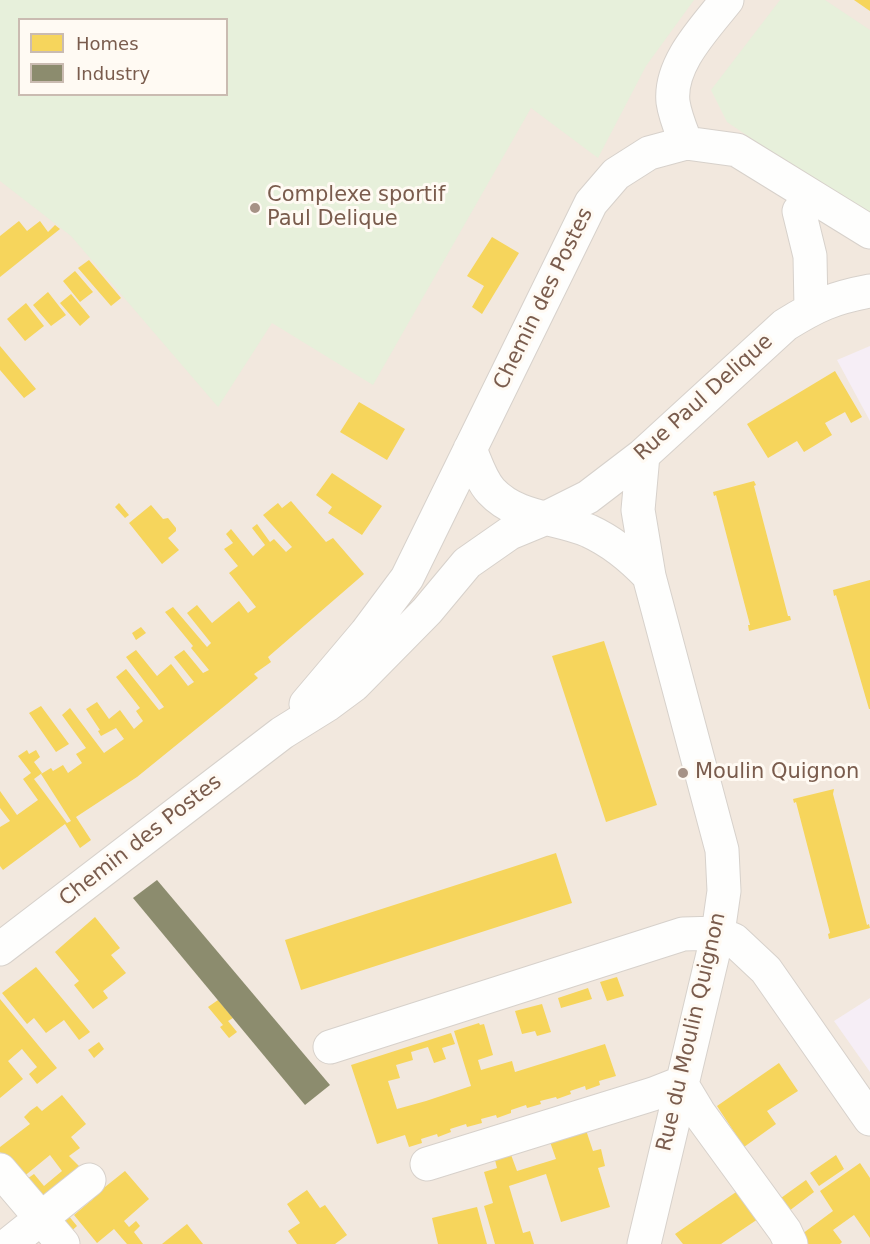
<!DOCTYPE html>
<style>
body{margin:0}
#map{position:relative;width:870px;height:1244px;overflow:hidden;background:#f9f5f0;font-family:"DejaVu Sans",sans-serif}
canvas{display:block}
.legend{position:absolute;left:18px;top:18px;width:210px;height:78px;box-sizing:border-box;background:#fffaf3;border:2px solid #cabbb1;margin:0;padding:8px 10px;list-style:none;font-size:18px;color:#7a5c4d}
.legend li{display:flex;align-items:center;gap:12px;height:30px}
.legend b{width:30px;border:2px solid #cabbb1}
</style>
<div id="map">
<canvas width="870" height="1244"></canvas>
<ul class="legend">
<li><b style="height:16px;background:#f6d55c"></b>Homes</li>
<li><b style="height:16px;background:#8c8c6e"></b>Industry</li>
</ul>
</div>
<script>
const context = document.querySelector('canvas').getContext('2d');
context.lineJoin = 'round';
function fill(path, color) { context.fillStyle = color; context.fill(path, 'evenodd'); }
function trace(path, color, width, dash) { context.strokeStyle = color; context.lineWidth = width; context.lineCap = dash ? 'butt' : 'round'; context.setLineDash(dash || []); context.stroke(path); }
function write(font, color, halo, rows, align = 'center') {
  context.font = font + ' "DejaVu Sans",sans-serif'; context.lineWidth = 6; context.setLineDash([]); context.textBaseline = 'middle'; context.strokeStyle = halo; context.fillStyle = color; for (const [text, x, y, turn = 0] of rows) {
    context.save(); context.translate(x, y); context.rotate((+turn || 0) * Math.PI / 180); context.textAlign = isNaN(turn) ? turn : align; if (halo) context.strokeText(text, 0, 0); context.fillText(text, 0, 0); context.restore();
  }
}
fill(new Path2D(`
 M0,0H870V1244H0ZM20,20H226V94H20Z`), '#f2e8de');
fill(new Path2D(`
 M870,346V421L837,360Z
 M870,998V1072L834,1021Z`), '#f6eef6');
fill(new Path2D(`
 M0,0H694L646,66L598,158L531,108L373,385L272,323L218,407L71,236L0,181ZM20,20H226V94H20Z
 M780,0H825L870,30V218L727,122L711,90Z`), '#e7f0db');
fill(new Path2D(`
 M854,0H870V11L867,9Z
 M19,221L27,231L40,221L48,232L55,225L60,229L0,277V236Z
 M492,237L519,253L482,314L472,307L484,286L467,276Z
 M89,260L121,298L111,306L78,268Z
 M75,271L93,292L80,302L63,281Z
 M48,292L66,315L51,326L33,305Z
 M71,294L90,317L80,326L60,303Z
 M26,303L44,326L25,341L7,319Z
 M0,346L36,389L24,398L0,370Z
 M835,371L862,417L851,423L845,412L825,423L832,435L804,452L797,441L768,458L747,424Z
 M359,402L405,429L387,460L340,432Z
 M332,473L382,506L362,535L328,513L332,507L316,495Z
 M754,481L756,485L754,486L788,616H790L791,620L749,631L748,625H750L716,495L714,496L713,492Z
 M291,501L326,542L333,538L364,574L268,657L271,662L254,674L258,678L227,704L137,777L76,817L91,840L80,848L65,824L3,870L0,866V827L10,821L0,808V791L17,815L38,800L23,779L31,773L18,756L27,750L29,754L36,750L40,757L34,762L42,773L34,779L67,823L71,821L41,774L51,768L53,771L63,765L68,773L82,763L76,754L86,748L62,715L70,708L104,753L124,739L116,728L101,736L98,731L100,730L86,709L97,702L109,719L120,710L134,729L143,721L136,711L140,708L116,677L126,669L159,710L164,707L126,657L136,650L157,676L171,664L188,686L194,682L174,657L184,650L203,673L209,670L191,648L193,646L165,612L173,607L207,647L211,643L187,613L197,605L212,623L239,601L248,613L256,607L229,573L238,566L224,549L233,543L226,534L231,529L253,556L265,545L252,528L257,524L270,542L274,539L286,552L292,547L263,515L278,503L282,508Z
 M119,503L129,515L125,518L115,507Z
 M151,505L163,519L168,518L176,528V531L168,538L179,550L162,564L129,523Z
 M870,580V709H869L836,595L834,596L833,590Z
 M141,627L146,633L136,640L132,633Z
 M604,641L657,805L606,822L552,656Z
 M41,706L69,744L56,752L29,713Z
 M834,789L833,794L867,925L869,924L870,928L829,939L828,934L830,933L796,802L794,803L793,799Z
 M556,853L572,903L301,990L285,940Z
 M95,917L120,948L111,955L126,973L103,991L108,998L93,1009L74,985L79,981L55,952Z
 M36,967L90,1032L79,1040L64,1020L46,1033L34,1018L27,1024L2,993Z
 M617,977L624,996L607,1001L600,982Z
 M588,988L592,999L561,1008L558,998Z
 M0,999L57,1068L37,1084L29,1074L37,1067L22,1049L8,1061L23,1079L0,1098Z
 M218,1000L233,1018L228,1021L237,1032L229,1038L220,1027L223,1025L208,1007Z
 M542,1004L551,1032L537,1036L535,1031L522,1034L515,1011Z
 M479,1023L480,1025L484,1024L493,1055L478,1060L481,1070L512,1061L515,1072L605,1044L616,1076L599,1081L600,1085L586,1090L585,1086L570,1091L571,1094L557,1099L556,1097L540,1101L541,1104L527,1108L526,1105L511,1110V1113L497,1118L496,1115L481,1119L482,1123L467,1127L466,1124L450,1129L451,1132L438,1137L437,1134L421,1139L422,1143L409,1147L405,1135L377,1144L351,1065L451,1033L455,1044L442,1048L446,1059L434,1063L428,1047L411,1052L413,1060L396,1065L400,1078L388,1081L397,1109L426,1101L471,1086L454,1031Z
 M99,1042L104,1049L94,1058L88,1050Z
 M779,1063L798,1091L767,1111L776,1124L744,1147L717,1106Z
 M62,1095L86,1124L71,1137L80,1148L69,1156L83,1170L42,1204L24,1181L34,1174L44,1186L62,1171L50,1155L22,1178L0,1152V1147L30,1124L24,1117L30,1111L37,1106L42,1111Z
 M585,1127L593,1151L601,1149L605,1166L598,1168L610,1207L561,1222L546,1174L509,1186L523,1233L530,1231L534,1244H495L484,1206L493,1203L484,1172L497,1168L494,1156L510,1152L517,1171L556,1159L549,1139Z
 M836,1155L844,1169L819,1186L810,1173Z
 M860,1163L870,1178V1238L854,1215L833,1230L842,1242L840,1244H805L802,1234L833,1211L820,1191Z
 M125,1171L149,1199L124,1221L129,1227L136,1221L140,1226L134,1232L143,1244H127L114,1229L97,1243L74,1215L93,1199L87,1191L101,1181L105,1187Z
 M806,1180L814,1192L789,1211L781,1198Z
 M307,1190L320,1208L325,1205L347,1235L335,1244H297L288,1231L300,1223L287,1204Z
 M739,1190L758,1219L721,1244H683L675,1234Z
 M477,1207L487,1244H438L432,1218Z
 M63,1209L77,1226L68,1234L54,1217Z
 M187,1224L203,1244H162Z`), '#f6d55c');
fill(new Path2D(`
 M157,880L330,1085L305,1105L133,898Z`), '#8c8c6e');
const minor = new Path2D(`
 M686,143C681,130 675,116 673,102C669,64 705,28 727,0
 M799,211L810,256L811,309
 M470,449C476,463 481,480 491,491C517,519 556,517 589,531C613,542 631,557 649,576
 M643,455L638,510L649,576L722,850L724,891L718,933L644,1244
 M306,704L366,633L407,578L591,203L616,174L649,153L686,143L737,150L870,232
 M0,949L282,733L327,705L354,685L427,611L467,563L510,533L544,519L588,497L643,455L785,325C817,305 833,298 870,291
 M330,1047L683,934L718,933L734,940L766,970L870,1119
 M427,1164L653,1094L681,1083L699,1113L785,1231L791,1244
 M0,1170L63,1244
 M9,1244L89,1180`);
trace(minor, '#d7d1cb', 35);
trace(minor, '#fefefd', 33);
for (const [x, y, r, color] of [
 [255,208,6,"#a69286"],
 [683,773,6,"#a69286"]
]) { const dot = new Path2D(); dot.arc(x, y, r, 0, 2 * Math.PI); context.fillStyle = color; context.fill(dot); trace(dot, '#fffaf3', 2); }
write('21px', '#7a5c4d', '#fffaf3', [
 ["Complexe sportif",267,196],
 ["Paul Delique",267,220],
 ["Moulin Quignon",695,773]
], 'left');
write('21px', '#7a5c4d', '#fffaf3', [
 ["Chemin des Postes",544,299,-64],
 ["Rue Paul Delique",704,398,-42],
 ["Chemin des Postes",141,841,-38],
 ["Rue du Moulin Quignon",692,1032,-77]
]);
</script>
